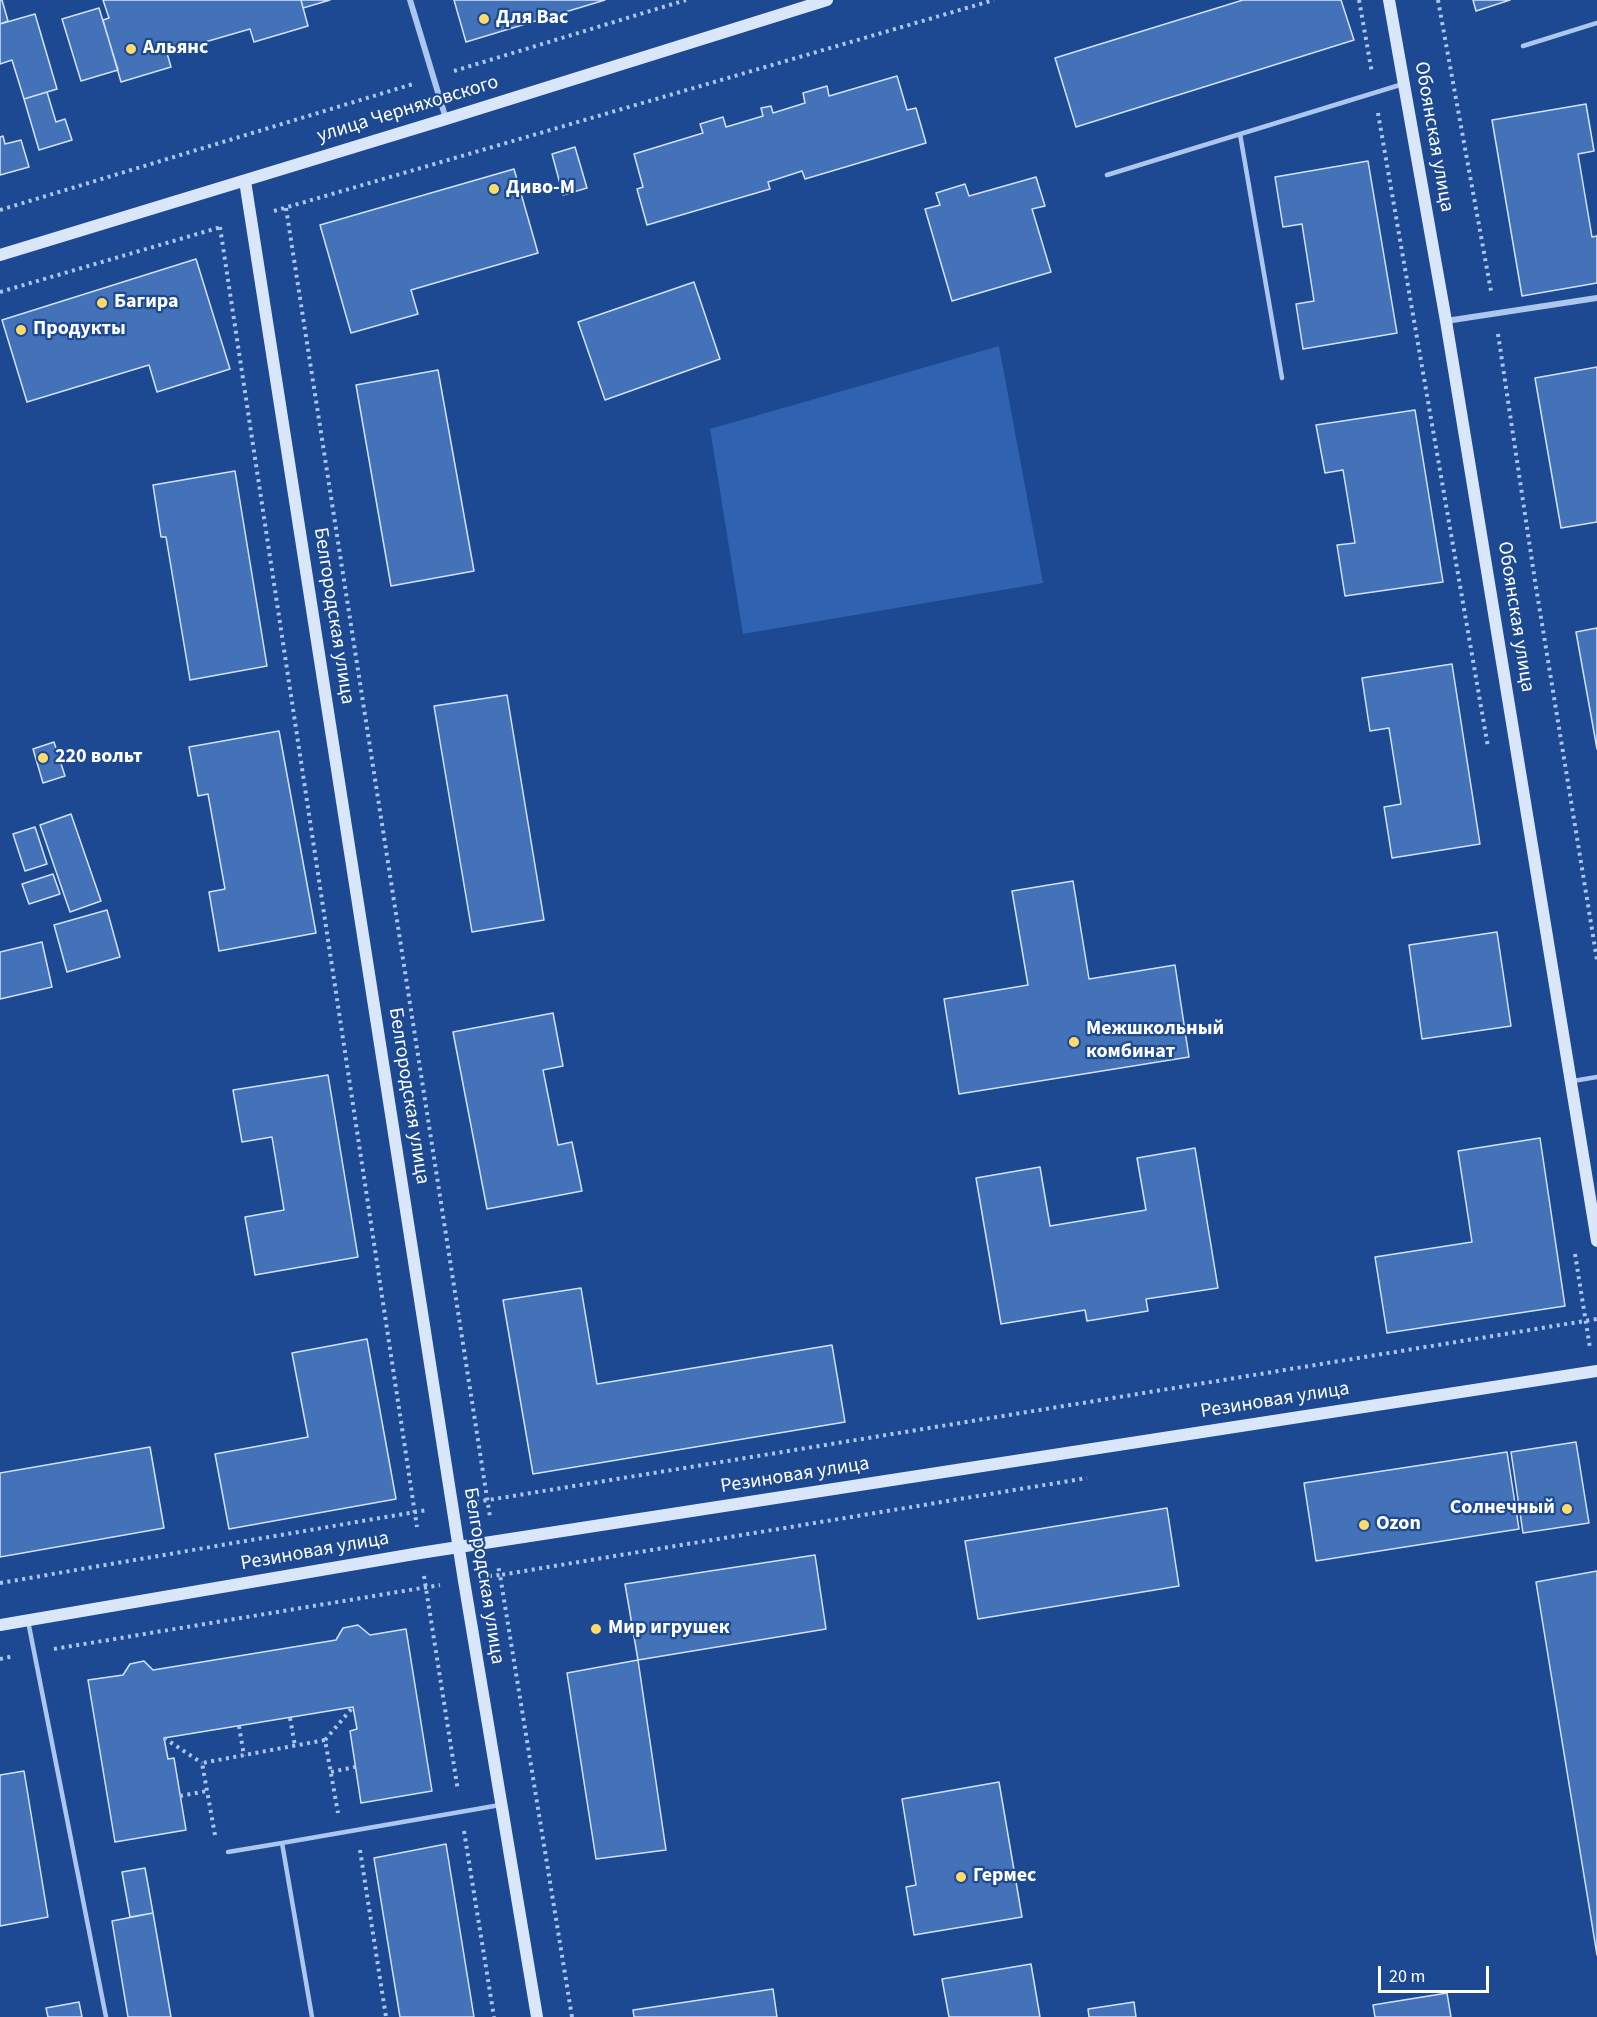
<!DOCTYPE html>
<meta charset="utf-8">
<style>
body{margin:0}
#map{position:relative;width:1597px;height:2017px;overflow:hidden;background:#1c4992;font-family:"Source Sans 3",sans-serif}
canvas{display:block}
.scale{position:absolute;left:1378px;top:1966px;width:111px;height:27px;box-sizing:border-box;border:3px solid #fff;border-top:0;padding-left:8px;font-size:18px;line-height:21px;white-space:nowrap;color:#fff;-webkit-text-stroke:4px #1c4992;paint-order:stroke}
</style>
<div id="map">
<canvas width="1597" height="2017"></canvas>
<div class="scale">20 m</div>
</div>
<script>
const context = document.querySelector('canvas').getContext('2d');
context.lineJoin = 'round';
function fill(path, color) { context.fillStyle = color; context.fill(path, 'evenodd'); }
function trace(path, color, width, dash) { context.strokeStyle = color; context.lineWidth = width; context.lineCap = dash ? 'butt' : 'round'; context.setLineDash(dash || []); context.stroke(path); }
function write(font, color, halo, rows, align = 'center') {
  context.font = font + ' "Source Sans 3",sans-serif'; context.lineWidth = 4.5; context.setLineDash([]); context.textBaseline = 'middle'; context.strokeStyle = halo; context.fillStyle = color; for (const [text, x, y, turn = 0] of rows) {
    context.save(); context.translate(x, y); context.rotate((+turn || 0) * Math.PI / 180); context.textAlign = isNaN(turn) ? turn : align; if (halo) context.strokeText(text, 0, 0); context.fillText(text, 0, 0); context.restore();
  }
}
fill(new Path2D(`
 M999,346L1043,583L743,634L710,429Z`), '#2f62b0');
const building = new Path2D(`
 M0,0H2L8,21L0,24Z
 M103,0H301L308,26L254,42L250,29L167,53L171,67L121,82L103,20L109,18Z
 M301,0H330L303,8Z
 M454,0H605L466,42Z
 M1243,0H1341L1354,40L1076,127L1055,58Z
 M1473,0H1510L1476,11Z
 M99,8L118,70L81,81L62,19Z
 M35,14L57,89L24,99L12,60L0,64V24Z
 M897,76L907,110L916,108L926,143L805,179L802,171L768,182L770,189L647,225L637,189L643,187L634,154L703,133L700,124L723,117L726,127L763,116L761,108L771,106L773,113L805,103L803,93L827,86L829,96Z
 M47,92L56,122L65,119L72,140L39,150L24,99Z
 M1586,104L1594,151L1578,154L1592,237L1597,236V283L1522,296L1492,120Z
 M3,136L5,144L21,140L29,167L0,175V137Z
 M575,147L587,188L563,195L552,154Z
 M1368,161L1397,333L1303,349L1296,304L1314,301L1302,224L1283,227L1275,177Z
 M514,169L538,253L411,290L418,314L351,333L320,225Z
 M1036,177L1045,206L1032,209L1051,272L952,301L925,209L940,205L936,193L965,184L969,196Z
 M196,259L230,369L157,392L149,365L27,402L2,320Z
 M694,282L720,359L605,400L578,322Z
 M1597,367V522L1561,528L1535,378Z
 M438,370L474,571L391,586L356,385Z
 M1415,410L1443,582L1345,596L1337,545L1355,543L1343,470L1325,473L1316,425Z
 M235,471L267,666L190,680L166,537H161L153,485Z
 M1597,628V749L1576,632Z
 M1452,664L1480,844L1392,858L1384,807L1401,804L1389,728L1370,731L1362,678Z
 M507,695L544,920L472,932L434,706Z
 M279,731L316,933L219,951L209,892L225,889L208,794L198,796L189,747Z
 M54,742L65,776L43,783L33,749Z
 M71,814L101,901L70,912L40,825Z
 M35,827L47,864L25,871L13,834Z
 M53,874L60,894L29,904L22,884Z
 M1073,881L1089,979L1175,965L1189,1057L959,1094L944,999L1028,985L1012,891Z
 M107,910L120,957L67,972L54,925Z
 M1497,932L1511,1026L1422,1039L1409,945Z
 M42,942L52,987L0,999V952Z
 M553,1013L563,1066L543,1070L558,1145L572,1142L582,1191L487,1209L453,1032Z
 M328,1075L358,1257L255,1275L245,1217L284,1210L272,1137L242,1142L233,1090Z
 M1540,1138L1565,1306L1387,1333L1375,1257L1472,1242L1458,1151Z
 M1195,1148L1218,1288L1146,1299L1148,1311L1087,1321L1085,1310L1001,1324L976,1178L1040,1167L1050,1226L1146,1210L1137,1158Z
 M581,1288L597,1384L832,1345L845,1422L533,1474L503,1300Z
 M367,1339L396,1499L229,1529L215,1454L308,1437L292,1353Z
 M1576,1442L1589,1523L1523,1533L1511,1452Z
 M150,1447L164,1528L0,1557V1473Z
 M1507,1452L1519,1529L1316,1561L1304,1483Z
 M1167,1508L1179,1586L978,1619L965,1541Z
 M815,1555L826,1629L638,1660L625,1584Z
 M1597,1571V1955L1536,1582Z
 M358,1625L370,1635L406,1629L432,1791L361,1803L350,1731L357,1729L353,1707L164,1738L168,1759L174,1758L186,1830L115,1842L88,1680L123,1675L130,1664L144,1661L153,1670L336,1640L343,1628Z
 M638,1660L666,1850L596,1859L567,1673Z
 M24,1771L48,1917L0,1926V1775Z
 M999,1782L1022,1917L914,1935L906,1887L916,1885L902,1799Z
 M446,1844L474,2017H400L374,1858Z
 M145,1868L153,1913L130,1917L122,1872Z
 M153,1913L171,2017H128L112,1921Z
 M1031,1964L1040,2017H949L942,1979Z
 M773,1989L777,2017H634L633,2010Z
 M1447,1993L1451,2017H1375L1373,2005Z
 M79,2002L82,2017H48L46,2008Z
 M1134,2002L1136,2017H1089L1088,2009Z`);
fill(building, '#4472b9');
trace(building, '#d3e2fa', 1.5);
trace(new Path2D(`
 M1359,0L1372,73
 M1438,0L1491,291
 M454,71L686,0
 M1378,113L1488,747
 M286,208L490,1517
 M0,210L413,84
 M274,211L994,0
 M220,227L417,1527
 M0,292L221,227
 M1498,334L1535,581L1597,960
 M1575,1254L1590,1348
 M476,1502L1597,1319
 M424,1576L458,1791
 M489,1576L500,1575L498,1566
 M0,1583L427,1510
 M54,1649L440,1585
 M0,1659L14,1656
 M290,1718L295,1746
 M239,1726L244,1756
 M164,1738L202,1763
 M325,1740L353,1707
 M331,1772L355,1767
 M180,1796L207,1791
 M464,1831L494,2017
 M215,1835L202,1763L325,1740L338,1813
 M360,1850L386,2017
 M572,2017L500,1575L1087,1478`), '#acc6ee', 4, [3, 4.5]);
trace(new Path2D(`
 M1523,46L1597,23
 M1240,134L1282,378
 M1107,175L1403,84
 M1573,1081L1597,1077
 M28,1621L106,2017
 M282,1843L500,1805
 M228,1852L282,1843L312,2017`), '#acc6ee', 4.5);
trace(new Path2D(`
 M410,0L446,119
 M1446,321L1597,298`), '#acc6ee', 6);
trace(new Path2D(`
 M1389,0L1446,321L1597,1241
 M245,181L464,1581L537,2017
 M0,255L446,119L827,0
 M0,1625L420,1553L1597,1371`), '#dae6fa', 12);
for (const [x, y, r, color] of [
 [484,19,6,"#ffdc6a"],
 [131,49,6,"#ffdc6a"],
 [494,189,6,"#ffdc6a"],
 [102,303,6,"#ffdc6a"],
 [21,330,6,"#ffdc6a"],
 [43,758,6,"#ffdc6a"],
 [1074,1042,6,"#ffdc6a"],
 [1567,1509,6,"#ffdc6a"],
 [1364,1525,6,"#ffdc6a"],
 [596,1629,6,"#ffdc6a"],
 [961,1877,6,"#ffdc6a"]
]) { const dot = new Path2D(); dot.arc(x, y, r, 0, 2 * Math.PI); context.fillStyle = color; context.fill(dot); trace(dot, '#1c4992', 2); }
write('bold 20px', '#fff', '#1c4992', [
 ["Для Вас",496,19],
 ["Альянс",143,49],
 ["Диво-М",506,189],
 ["Багира",114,303],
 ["Продукты",33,330],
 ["220 вольт",55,758],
 ["Межшкольный",1086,1030],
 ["комбинат",1086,1053],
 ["Солнечный",1555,1509,"right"],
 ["Ozon",1376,1525],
 ["Мир игрушек",608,1629],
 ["Гермес",973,1877]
], 'left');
write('20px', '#fff', '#1c4992', [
 ["улица Черняховского",408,110,-17],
 ["Обоянская улица",1433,137,80],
 ["Белгородская улица",333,616,81],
 ["Обоянская улица",1515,617,81],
 ["Белгородская улица",408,1096,81],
 ["Резиновая улица",1275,1401,-9],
 ["Резиновая улица",795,1476,-9],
 ["Резиновая улица",315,1552,-10],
 ["Белгородская улица",483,1576,81]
]);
</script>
